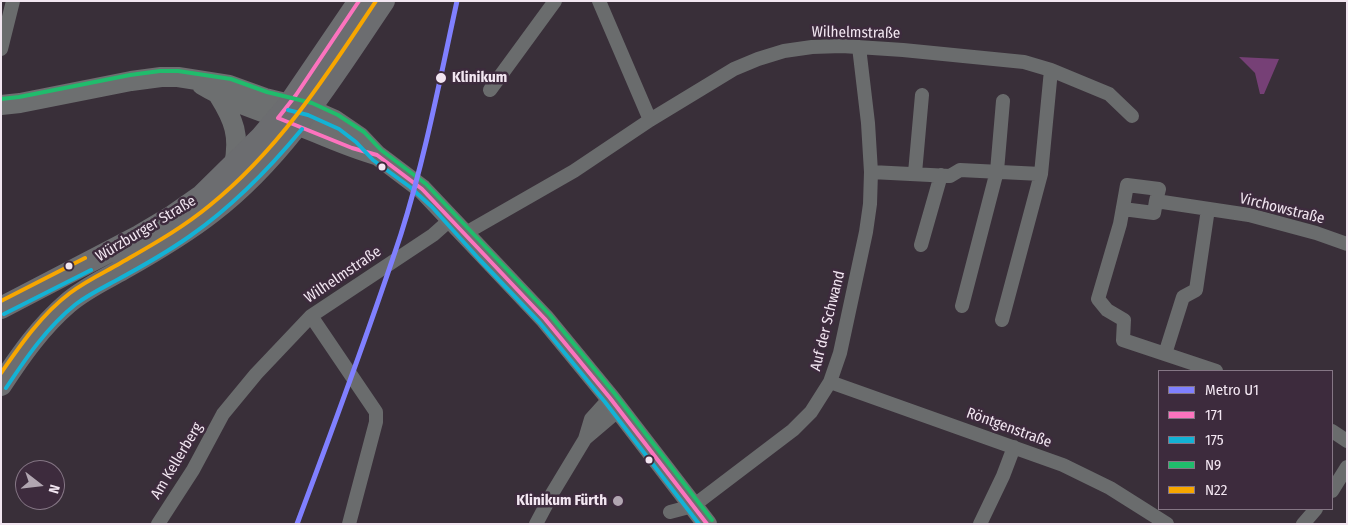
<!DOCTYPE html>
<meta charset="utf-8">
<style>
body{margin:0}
#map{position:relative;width:1348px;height:525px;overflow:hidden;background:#392f39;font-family:"Fira Sans Condensed",sans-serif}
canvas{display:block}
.frame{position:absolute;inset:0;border:2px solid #f2e6f1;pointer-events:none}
.legend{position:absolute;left:1158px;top:370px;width:175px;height:140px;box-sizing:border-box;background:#3d2b3d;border:1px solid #857685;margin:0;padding:6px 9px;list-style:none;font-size:15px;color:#f2e6f1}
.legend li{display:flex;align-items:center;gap:10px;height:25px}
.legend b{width:25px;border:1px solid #857685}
.north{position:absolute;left:15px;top:460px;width:50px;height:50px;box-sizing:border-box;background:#3d2b3d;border:1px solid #857685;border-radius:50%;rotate:106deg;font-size:14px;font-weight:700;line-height:20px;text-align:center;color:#f2e6f1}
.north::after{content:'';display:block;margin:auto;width:18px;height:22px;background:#b1a6b1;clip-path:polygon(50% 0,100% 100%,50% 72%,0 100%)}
</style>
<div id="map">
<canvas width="1348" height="525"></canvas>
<div class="frame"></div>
<ul class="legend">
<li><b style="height:6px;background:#8080ff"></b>Metro U1</li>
<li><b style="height:6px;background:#fc73be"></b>171</li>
<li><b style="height:6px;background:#13b2d5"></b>175</li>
<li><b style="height:6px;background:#20bc6c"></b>N9</li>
<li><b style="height:6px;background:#f7a600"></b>N22</li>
</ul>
<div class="north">N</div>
</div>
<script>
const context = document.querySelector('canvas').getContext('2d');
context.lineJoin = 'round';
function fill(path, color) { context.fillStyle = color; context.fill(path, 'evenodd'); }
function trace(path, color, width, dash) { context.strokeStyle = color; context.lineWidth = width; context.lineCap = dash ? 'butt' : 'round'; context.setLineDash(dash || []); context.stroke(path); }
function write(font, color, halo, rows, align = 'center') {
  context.font = font + ' "Fira Sans Condensed",sans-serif'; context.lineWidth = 5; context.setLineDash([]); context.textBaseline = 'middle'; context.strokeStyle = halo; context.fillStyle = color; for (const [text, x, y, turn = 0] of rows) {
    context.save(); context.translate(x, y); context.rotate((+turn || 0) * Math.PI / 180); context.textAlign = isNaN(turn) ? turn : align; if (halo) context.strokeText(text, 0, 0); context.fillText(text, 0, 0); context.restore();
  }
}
fill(new Path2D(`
 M1239,57L1279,59L1264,94H1260L1255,73Z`), '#764076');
trace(new Path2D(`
 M599,1L650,120
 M1,49L13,1
 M490,90L555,1
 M871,172L950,176L960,170L1041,174
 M915,173L922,95
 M1156,201L1159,189L1127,185L1120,224L1098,299L1107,310L1124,320L1123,340L1216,371
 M1123,209L1154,213L1156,201L1249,215L1316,233L1347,244
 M464,234L574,171L650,120L734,69L758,59L784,51L812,47L842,46L903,50L1024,62L1051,70L1109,94L1132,116
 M921,245L941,175
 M962,306L997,171L1003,101
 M311,316L376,412V422L349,524
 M1002,320L1041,174L1051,70
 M1165,354L1183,297L1196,290L1208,209
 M830,382L1063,465L1110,488L1167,524
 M1332,431L1347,441
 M586,438L619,410
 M1332,491L1347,467
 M670,512L693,506L793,430L811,412L830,382L840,353L866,232L870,204L871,172L868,123L859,47
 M158,524L193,470L223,414L256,374L311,316L433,235L451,219
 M536,524L553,492L585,439L591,419L610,398
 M980,524L1003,476L1014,447
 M1303,524L1316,509`), '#6a6c6d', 14);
trace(new Path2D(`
 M202,85C227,100 252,108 279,118C312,130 343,146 376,155
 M219,96C234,120 240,136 234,165
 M1,105L20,103L131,81L161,77H178L229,85L265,98L310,109L335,120L360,137L377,155L422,189L545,319L610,398L707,524`), '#6d6f70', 20);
trace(new Path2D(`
 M1,308L139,236L171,217L201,196L261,137L289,104L359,1
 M1,385C20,356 41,326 68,303C84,289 104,280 123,269C153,252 184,234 212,212C285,156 333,76 384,1`), '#6c6d70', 22);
trace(new Path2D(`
 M278,118L352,148L377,155L422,189L545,319L610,398L707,524
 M278,118L296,95L359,1`), '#fc73be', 4);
trace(new Path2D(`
 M288,110L308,115L339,129L356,142L373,160L410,187L432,207L479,259L540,323L605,402L699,524
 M4,314L91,270
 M6,388C26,358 47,327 76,304C88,295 102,288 115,281C141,267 166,253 190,236C233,206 269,169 302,129`), '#13b2d5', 4);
trace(new Path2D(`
 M1,99L19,97L130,75L160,71H178L231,79L267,92L312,103L338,115L364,132L381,150L426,184L550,315L615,394L712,520`), '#20bc6c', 4);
trace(new Path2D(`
 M1,301L85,258
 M1,373C21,344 42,314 70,293C86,281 103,273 119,264C150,246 181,229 209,206C279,150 327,75 376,1`), '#f7a600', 4);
trace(new Path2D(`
 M297,524C333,428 369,331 401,234C425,158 440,79 457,1`), '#8080ff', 5);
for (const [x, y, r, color] of [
 [441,78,6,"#f2e6f1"],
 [382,167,4.5,"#f2e6f1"],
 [69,266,4.5,"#f2e6f1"],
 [649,460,4.5,"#f2e6f1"],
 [618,501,6,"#b1a6b1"]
]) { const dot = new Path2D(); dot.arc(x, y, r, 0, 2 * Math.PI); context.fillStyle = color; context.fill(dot); trace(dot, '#3d2b3d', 2); }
write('15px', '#f2e6f1', '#3d2b3d', [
 ["Wilhelmstraße",856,33,1],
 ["Virchowstraße",1282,209,14],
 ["Würzburger Straße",146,229,-31],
 ["Wilhelmstraße",343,275,-34],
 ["Auf der Schwand",828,321,-76],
 ["Röntgenstraße",1009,428,20],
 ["Am Kellerberg",177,461,-59]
]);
write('bold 15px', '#f2e6f1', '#3d2b3d', [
 ["Klinikum",452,78]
], 'left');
write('bold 15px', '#f2e6f1', '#3d2b3d', [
 ["Klinikum Fürth",607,501]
], 'right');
</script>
